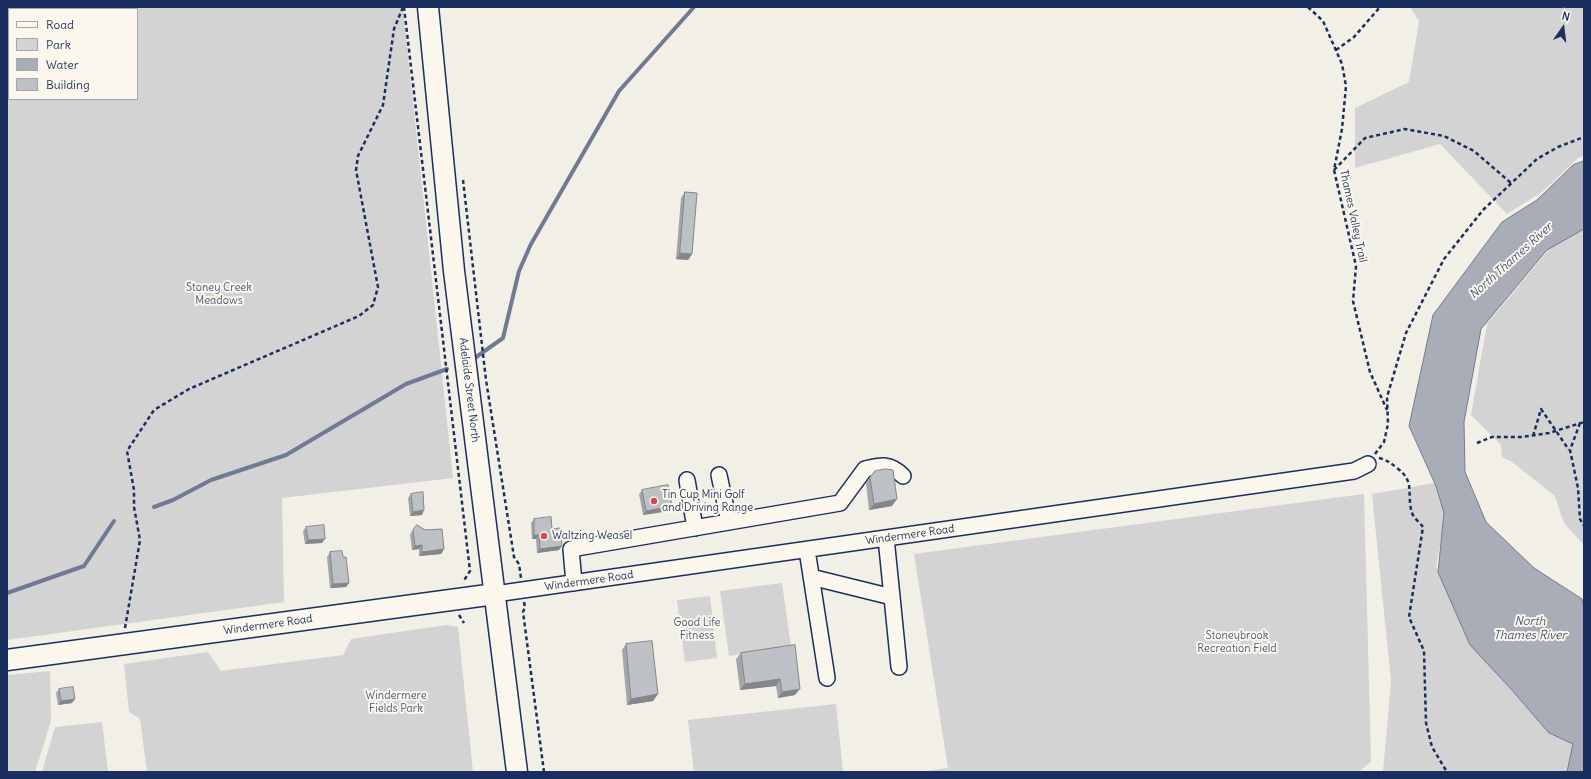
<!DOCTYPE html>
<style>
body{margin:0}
#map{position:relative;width:1591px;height:779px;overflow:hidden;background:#f2efe6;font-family:Delius,sans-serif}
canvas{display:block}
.frame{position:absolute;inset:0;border:8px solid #1b2f5e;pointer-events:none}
.legend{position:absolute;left:8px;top:8px;width:130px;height:92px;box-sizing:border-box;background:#fbf7ec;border:1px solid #a1a7b3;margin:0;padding:5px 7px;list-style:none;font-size:12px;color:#1b2f5e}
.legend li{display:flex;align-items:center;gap:8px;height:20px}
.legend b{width:20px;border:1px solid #a1a7b3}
.north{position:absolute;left:1543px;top:8px;width:40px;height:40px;-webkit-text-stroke:3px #fbf7ec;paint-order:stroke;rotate:14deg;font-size:11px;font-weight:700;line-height:16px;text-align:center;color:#1b2f5e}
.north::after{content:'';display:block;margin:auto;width:14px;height:18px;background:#1b2f5e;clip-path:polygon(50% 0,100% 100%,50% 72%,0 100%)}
</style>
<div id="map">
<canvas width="1591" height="779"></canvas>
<div class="frame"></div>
<ul class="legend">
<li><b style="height:5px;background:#fbf7ec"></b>Road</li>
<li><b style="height:11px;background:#d2d3d2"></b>Park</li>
<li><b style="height:11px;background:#a9adb7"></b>Water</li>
<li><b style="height:11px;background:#bdc0c4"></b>Building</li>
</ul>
<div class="north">N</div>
</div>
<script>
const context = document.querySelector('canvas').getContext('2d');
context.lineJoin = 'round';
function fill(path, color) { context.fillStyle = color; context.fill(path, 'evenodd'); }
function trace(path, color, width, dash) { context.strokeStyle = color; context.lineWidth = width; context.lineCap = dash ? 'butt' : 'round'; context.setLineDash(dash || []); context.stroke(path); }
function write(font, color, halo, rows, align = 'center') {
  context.font = font + ' Delius,sans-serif'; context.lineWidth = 4; context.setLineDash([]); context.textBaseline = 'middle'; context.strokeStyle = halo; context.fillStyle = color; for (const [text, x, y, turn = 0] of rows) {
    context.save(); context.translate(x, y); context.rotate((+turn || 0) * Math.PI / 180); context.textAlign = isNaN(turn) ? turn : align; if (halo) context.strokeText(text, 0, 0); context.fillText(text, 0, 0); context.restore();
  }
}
fill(new Path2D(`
 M7,7H403L453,478L282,498L284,602L7,640ZM9,9H137V99H9Z
 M1410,7H1584V156L1578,158L1542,192L1507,214L1440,144L1355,168V108L1409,82L1419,21Z
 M1584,227V545L1564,523L1555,496L1512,462L1502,457L1501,445L1471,415L1487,324L1553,245Z
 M1440,482L1447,509L1436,566L1469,642L1553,736L1577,738L1569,772H1383L1391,681L1372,494Z
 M1364,494L1371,762L1358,772H917L948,768L914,554Z
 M782,583L791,647L729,656L720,591Z
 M710,596L717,658L685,662L677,600Z
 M446,625L458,627L473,772H147L140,719L129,712L124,664L208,652L221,671L343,655L351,639Z
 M50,671L51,721L35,772H7V675Z
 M836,704L843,772H694L688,720Z
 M102,722L108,772H42L55,727Z`), '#d2d3d2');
const water = new Path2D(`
 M1584,161V229L1547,250L1481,329L1464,422L1465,472L1486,522L1534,568L1582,599L1584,609V772H1567L1573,744L1549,733L1511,689L1470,645L1438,572L1444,513L1436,486L1409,426L1433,315L1502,222L1537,200L1573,165Z`);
fill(water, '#a9adb7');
trace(water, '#707b93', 1);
trace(new Path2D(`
 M472,360L503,338L519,271L531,244L619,91L694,7
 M154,507L173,500L211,480L286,455L406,384L447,369
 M7,593L84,566L114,521`), '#707b93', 4);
const minor = new Path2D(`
 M719,475L729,522
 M687,480L695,528
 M807,550L827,678
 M811,577L892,597L886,538
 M574,583L571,549L840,503L865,469C882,465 890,463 903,476
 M495,594L1354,471L1368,464
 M892,597L899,667`);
const major = new Path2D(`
 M428,7L454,271L517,772
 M7,660L495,594`);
trace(minor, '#1b2f5e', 18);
trace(major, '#1b2f5e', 23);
trace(new Path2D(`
 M404,7L470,571L463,582
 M1308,7L1323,21L1342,64L1346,86L1342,129L1334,170L1356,266L1353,301L1370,372L1387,410
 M1336,50L1354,37L1380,7
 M1334,170L1365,138L1405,129L1444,136L1474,151L1511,183
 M463,180L486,380L514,557L519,564L521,578
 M1580,423L1570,450L1578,488L1580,519L1584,526
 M1533,436L1541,409L1569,450
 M1477,443L1492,437H1522L1549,433L1584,422
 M1375,454L1384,442L1388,424L1387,397L1406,333L1444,259L1483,210L1537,159L1558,147L1584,137
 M1379,458C1387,460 1391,463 1397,468C1416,482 1406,493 1412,513C1414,518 1420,523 1423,527L1409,617L1424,651L1426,723L1432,747L1447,772
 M524,602L525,607L523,612L544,772
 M459,615L464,623
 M125,628L140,540L134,507V490L127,451L154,410L189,389L359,316L373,305L378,287L356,170L358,156L383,105L394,29L403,7`), '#1b2f5e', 2.5, [4, 3]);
trace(minor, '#fbf7ec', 15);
trace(major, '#fbf7ec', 20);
fill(new Path2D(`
 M685,192L692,254L688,260L676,259L681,198Z
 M875,471L892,506L869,510L866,483Z
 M642,490L672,506L669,511L643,515L639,494Z
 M411,494L422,515L410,516L408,498Z
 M534,519L552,529L559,550L537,553L536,539H532L531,523Z
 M417,525L425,530L444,549L441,554L419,556V549L412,550L410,534Z
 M306,527L322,543L305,544L303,531Z
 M330,552L343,557L349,583L346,587L330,588L327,557Z
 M626,644L658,694L653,701L627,705L622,650Z
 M795,645V695L778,698L776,686L740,690L736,659L741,653Z
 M59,689L72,703L58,705L56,693Z`), '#a3a5a9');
fill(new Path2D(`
 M680,253L692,254L688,260L676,259Z
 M897,499L892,506L869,510L874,504Z
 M672,506L669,511L643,515L646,511Z
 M424,510L422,515L410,516L413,512Z
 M534,535H539L536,539H532Z
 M325,539L322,543L305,544L308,540Z
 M422,545L419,549L412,550L415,546Z
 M562,546L559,550L537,553L540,549Z
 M444,549L441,554L419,556L422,552Z
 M349,583L346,587L330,588L333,584Z
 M780,679L776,686L740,690L745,684Z
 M800,689L795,695L778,698L782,692Z
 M658,694L653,701L627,705L631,699Z
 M75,699L72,703L58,705L61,701Z`), '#848689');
const building = new Path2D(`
 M685,192L697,193L692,254L680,253Z
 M886,469L893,470L897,499L874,504L870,477L875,471Z
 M668,485L672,506L646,511L642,490Z
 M423,492L424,510L413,512L411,494Z
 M551,517L552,529L560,528L562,546L540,549L539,535H534V519Z
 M324,525L325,539L308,540L306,527Z
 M417,525L425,530L442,529L444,549L422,552V545L415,546L413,530Z
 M342,551L343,557H346L349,583L333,584L330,552Z
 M652,641L658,694L631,699L626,644Z
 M795,645L800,689L782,692L780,679L745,684L741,653Z
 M73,687L75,699L61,701L59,689Z`);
fill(building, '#bdc0c4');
trace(building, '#848689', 1);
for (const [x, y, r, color] of [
 [654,501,4,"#d1495b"],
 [544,536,4,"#d1495b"]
]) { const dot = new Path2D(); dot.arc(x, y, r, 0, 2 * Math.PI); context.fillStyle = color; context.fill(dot); trace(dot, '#fbf7ec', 1.5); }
write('11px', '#1b2f5e', '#fbf7ec', [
 ["Thames Valley Trail",1353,216,78],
 ["Adelaide Street North",469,390,83],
 ["Windermere Road",910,535,-8],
 ["Windermere Road",589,581,-8],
 ["Windermere Road",268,625,-8]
]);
write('11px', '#49587b', '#fbf7ec', [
 ["Stoney Creek",219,288],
 ["Meadows",219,301],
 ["Good Life",697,623],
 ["Fitness",697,636],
 ["Stoneybrook",1237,636],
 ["Recreation Field",1237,649],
 ["Windermere",396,696],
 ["Fields Park",396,709]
]);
write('11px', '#1b2f5e', '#fbf7ec', [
 ["Tin Cup Mini Golf",662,495],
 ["and Driving Range",662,508],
 ["Waltzing Weasel",552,536]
], 'left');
write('italic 12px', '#465579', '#fbf7ec', [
 ["North Thames River",1511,261,-42],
 ["North",1530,622],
 ["Thames River",1530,636]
]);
</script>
